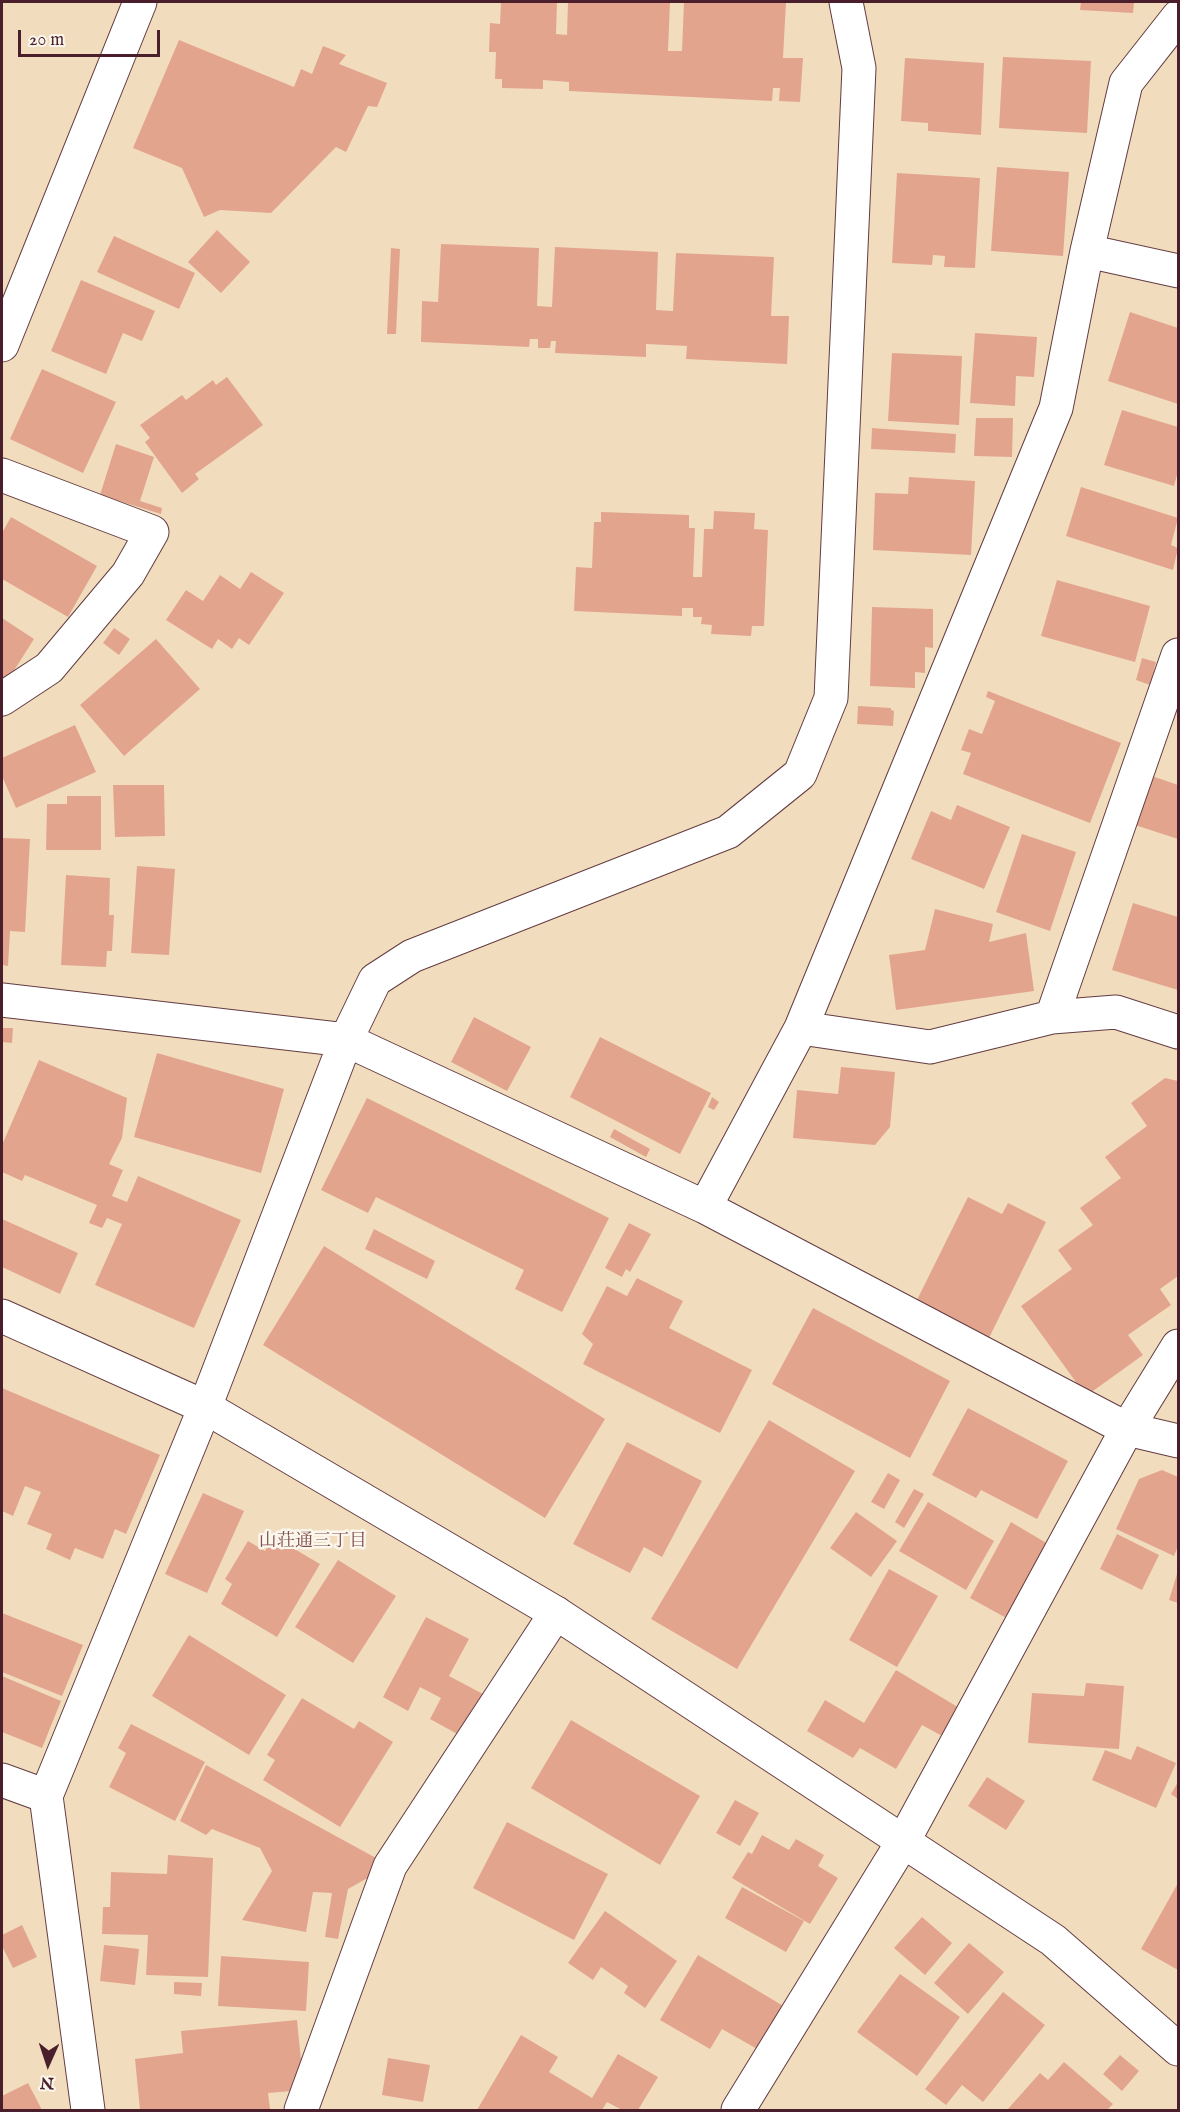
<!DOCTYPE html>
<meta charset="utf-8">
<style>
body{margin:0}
#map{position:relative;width:1180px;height:2112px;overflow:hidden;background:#f1ddbd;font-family:"IM FELL English",serif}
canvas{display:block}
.frame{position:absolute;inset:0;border:3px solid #4a1f2b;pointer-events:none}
.north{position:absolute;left:18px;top:2034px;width:60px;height:60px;-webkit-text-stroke:4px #fbf7ec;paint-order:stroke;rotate:183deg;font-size:16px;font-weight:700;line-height:24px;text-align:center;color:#4a1f2b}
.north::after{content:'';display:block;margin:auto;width:21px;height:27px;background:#4a1f2b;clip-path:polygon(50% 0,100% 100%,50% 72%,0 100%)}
.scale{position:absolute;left:18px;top:30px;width:142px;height:27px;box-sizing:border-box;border:3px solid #4a1f2b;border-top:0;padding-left:8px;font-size:18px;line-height:21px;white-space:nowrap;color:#4a1f2b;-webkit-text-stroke:4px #fbf7ec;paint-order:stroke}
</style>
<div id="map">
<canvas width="1180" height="2112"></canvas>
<div class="frame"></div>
<div class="north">N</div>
<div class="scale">20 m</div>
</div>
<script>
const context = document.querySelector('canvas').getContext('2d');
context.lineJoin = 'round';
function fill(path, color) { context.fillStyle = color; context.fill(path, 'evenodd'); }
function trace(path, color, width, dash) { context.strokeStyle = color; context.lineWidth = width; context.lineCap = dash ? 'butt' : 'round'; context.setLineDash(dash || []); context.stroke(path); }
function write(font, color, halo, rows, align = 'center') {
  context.font = font + ' "IM FELL English","Noto Serif JP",serif'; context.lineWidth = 5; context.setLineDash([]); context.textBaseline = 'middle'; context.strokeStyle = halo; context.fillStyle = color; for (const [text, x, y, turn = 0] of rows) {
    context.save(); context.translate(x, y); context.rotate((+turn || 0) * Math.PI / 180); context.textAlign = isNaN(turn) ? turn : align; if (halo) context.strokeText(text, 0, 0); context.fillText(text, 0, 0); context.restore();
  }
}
fill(new Path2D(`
 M501,2H557L556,34L567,35L568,2H670L668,51H682L684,2H786L783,58H803L800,102L779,101L780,88H773L772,101L569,91V82L543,80V89L502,88V79H495L496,52H489L490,23L500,24Z
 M1081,2H1134L1133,13L1080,10Z
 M179,40L294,87L301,69L312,74L323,46L346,55L339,64L387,83L377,107L368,106L346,152L336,147L271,213L220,210L204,217L182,168L133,148Z
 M1003,57L1091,61L1087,133L999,128Z
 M905,58L984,63L981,135L928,131V123L901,121Z
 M997,167L1069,172L1063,256L991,251Z
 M897,173L980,178L975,268L944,267L945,256L933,255L932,265L892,263Z
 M217,230L250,262L221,293L188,262Z
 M114,236L195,273L179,309L97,272Z
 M441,244L539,248L537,306L552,307L555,247L658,252L656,310L673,311L676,253L774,257L771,316H789L787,364L686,359L687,346L646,344V357L555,353L556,341H551L550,348H538V339H530L529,347L421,342L422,301L438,302Z
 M391,248L400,249L396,334H387Z
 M81,280L155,311L142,341L123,333L106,374L51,351Z
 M1130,312L1178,328V404L1108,381Z
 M975,333L1037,337L1034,377L1016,376L1015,406L970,403Z
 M892,353L962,356L959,425L888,421Z
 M42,369L116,402L83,473L10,439Z
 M227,377L263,425L195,474L199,479L182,493L145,442L150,438L140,425L182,395L186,400L213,380L216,385Z
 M1122,410L1178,427V471L1174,486L1104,465Z
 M976,418H1013L1012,457L974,456Z
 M872,428L956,434L955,453L871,449Z
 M116,444L154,457L140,501L162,508L161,514L100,495Z
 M909,477L975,481L971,555L873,550L875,493L908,494Z
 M1081,487L1178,518L1171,545L1178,548L1173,570L1066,536Z
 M714,511L755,513L754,529L768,530L764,626H752L751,636L711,634L712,625L701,624L702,617H693V608H682V616L574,611L576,567L592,568L594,522H601V512L689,515V528H695L693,577H702L704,529H713Z
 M11,517L97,566L68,617L2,579V533Z
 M251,572L284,593L249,645L239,638L232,649L218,639L212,649L166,620L186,590L203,601L220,575L240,589Z
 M1057,580L1150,606L1135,662L1041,636Z
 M872,607L933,609V648L925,647V673L915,672V688L870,686Z
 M2,618L34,639L8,680L2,676Z
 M114,628L130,639L119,655L103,643Z
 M156,639L200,689L124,756L80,705Z
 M1142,658L1156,662L1150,685L1136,680Z
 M988,691L1121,743L1090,823L963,774L971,753L961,750L969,729L982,734L995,701L986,697Z
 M858,706L891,708V710L894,711L893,726L857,724Z
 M75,725L96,772L16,808L2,776V758Z
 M1149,775L1178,785V839L1132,824Z
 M113,785H164L165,836L115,837Z
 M67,796H101V850H46L47,804H67Z
 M957,805L1010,827L984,889L911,859L931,811L951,820Z
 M1022,834L1076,852L1050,931L996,912Z
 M2,838L30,839L25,932L10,931L8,966L2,965Z
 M137,866L175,869L169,955L131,953Z
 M66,875L110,878L109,915H114L112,951H107L106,967L61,965Z
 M1133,903L1178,917V990L1112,970Z
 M935,909L993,924L989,942L1026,933L1034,991L896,1010L889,955L925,950Z
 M474,1017L531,1047L507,1091L451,1062Z
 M2,1028H13L12,1043L2,1042Z
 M600,1037L711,1093L680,1154L570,1097Z
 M157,1053L284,1089L261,1173L134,1137Z
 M39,1060L127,1098L122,1138L109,1164L123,1170L112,1196L127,1202L138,1176L241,1220L194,1328L95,1285L122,1224L107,1218L102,1228L89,1223L97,1205L25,1175L22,1181L2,1172V1145Z
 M841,1067L895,1072L890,1127L875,1145L793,1138L797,1090L838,1094Z
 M1165,1078L1178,1081V1276L1160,1289L1171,1305L1128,1335L1143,1355L1086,1396L1021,1306L1072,1269L1058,1250L1093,1225L1080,1208L1121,1178L1105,1157L1147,1126L1131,1103Z
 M712,1097L719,1102L714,1110L708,1107Z
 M367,1098L609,1218L562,1312L515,1289L524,1270L376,1197L368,1213L321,1190Z
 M614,1129L650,1149L646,1157L610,1137Z
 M968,1197L1002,1214L1008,1203L1046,1222L988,1340L915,1304Z
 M2,1219L78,1253L60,1294L2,1267Z
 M629,1223L651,1234L630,1272L626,1269L622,1277L605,1268Z
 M374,1229L435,1261L427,1279L365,1249Z
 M324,1246L605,1419L545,1518L263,1345Z
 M637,1278L683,1301L669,1328L752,1370L720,1433L583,1364L593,1344L582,1334L607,1286L627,1296Z
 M813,1308L950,1381L910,1458L772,1384Z
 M2,1388L160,1455L126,1534L115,1529L103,1559L75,1548L70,1560L46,1549L52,1534L27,1524L41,1492L25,1486L13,1516L2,1511Z
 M968,1408L1068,1461L1037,1519L981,1490L976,1498L932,1475Z
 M769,1420L855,1471L737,1669L651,1619Z
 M627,1442L702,1481L662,1557L644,1547L630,1573L573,1544Z
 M1162,1470L1178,1477V1546L1174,1556L1116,1529L1139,1479Z
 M888,1473L900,1480L884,1509L871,1502Z
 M914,1489L924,1494L904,1528L895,1522Z
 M203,1493L244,1511L207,1593L165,1574Z
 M928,1502L994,1541L966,1590L899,1551Z
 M856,1512L897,1541L871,1577L830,1548Z
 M1011,1522L1053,1547L1010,1620L970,1598Z
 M1117,1534L1159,1555L1142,1590L1100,1569Z
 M274,1537L320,1564L277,1637L221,1604L232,1584L225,1579L248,1541L265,1551Z
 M338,1560L396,1596L353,1663L295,1627Z
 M889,1569L938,1596L897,1667L849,1640Z
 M1178,1571V1603L1169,1600Z
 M2,1613L83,1645L62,1696L2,1672Z
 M426,1617L469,1639L449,1676L483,1694L461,1736L430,1719L441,1698L420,1687L408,1711L383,1697Z
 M189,1635L286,1695L249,1755L152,1696Z
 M896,1670L961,1709L944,1737L922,1725L896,1769L860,1748L853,1758L807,1731L825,1700L864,1723Z
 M2,1676L61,1701L42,1748L2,1732Z
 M1086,1683L1124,1686L1119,1749L1028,1743L1032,1693L1084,1696Z
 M302,1698L354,1729L359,1721L393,1742L340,1827L263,1780L275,1760L267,1755Z
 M571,1720L700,1796L660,1865L531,1788Z
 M131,1724L205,1762L175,1821L109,1787L126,1753L118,1748Z
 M1137,1746L1176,1763L1156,1808L1092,1780L1105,1750L1131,1760Z
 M206,1765L376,1858L371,1876L348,1889L338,1939L325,1937L332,1893L313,1892L306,1932L242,1920L272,1871L260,1848L212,1829L206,1835L180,1821Z
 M987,1777L1025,1801L1006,1830L968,1806Z
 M1178,1782V1799L1171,1794Z
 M735,1800L759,1813L740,1846L716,1833Z
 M507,1822L608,1874L574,1940L473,1888Z
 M762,1835L789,1850L796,1839L824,1855L818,1866L838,1878L810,1924L732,1878L748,1852L752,1854Z
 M168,1855L213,1858L208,1977L146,1975L148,1935L102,1934L103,1907H110L111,1872L167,1874Z
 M1178,1883V1970L1141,1949Z
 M742,1887L804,1921L786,1952L725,1918Z
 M605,1911L677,1961L645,2008L624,1993L628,1986L601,1967L593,1980L568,1963Z
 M922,1917L952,1943L925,1975L894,1948Z
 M22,1925L37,1957L13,1968L2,1946V1935Z
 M969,1943L1004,1972L968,2014L934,1983Z
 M104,1945L139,1949L135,1985L100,1981Z
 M698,1955L785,2007L759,2050L722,2029L710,2049L660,2020Z
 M221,1956L309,1962L306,2011L218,2006Z
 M900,1974L960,2017L917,2076L857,2032Z
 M174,1982L202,1983L201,1996L174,1994Z
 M1003,1992L1045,2025L983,2102L962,2085L946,2105L925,2089Z
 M297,2020L304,2090L268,2093L270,2109L140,2110L135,2059L183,2053L181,2031Z
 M521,2035L558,2057L549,2072L592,2098L618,2054L658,2077L638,2110H622L607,2102L602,2110H477Z
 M1120,2055L1139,2071L1122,2091L1103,2074Z
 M388,2058L430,2065L423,2102L382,2095Z
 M1064,2062L1113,2104L1107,2110H1007L1040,2073L1048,2080Z
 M28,2083L42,2110H2V2096Z`), '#e3a48e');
const minor = new Path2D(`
 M1087,251L1178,271
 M2,345L140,2
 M2,475L152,532L128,574L49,668L2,699
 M2,1000L346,1040L705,1207L1127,1429L1178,1441
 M1052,1017L1178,655
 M801,1028L1056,408L1087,251L1126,83L1178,17
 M705,1207L801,1028L930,1047L1052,1017L1116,1012L1178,1032
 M2,1780L46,1796L88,2110
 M46,1796L205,1407L346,1040L375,980L412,956L728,832L800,774L831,698L859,68L846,2
 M301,2110L390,1866L556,1613
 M738,2110L904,1840L1127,1429L1178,1346`);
const tertiary = new Path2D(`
 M2,1316L205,1407L556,1613L1053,1940L1178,2049`);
trace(minor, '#633c41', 35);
trace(tertiary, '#633c41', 35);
trace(minor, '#fff', 33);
trace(tertiary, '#fff', 33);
write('18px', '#804e4e', '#fbf7ec', [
 ["山荘通三丁目",313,1542]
]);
</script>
